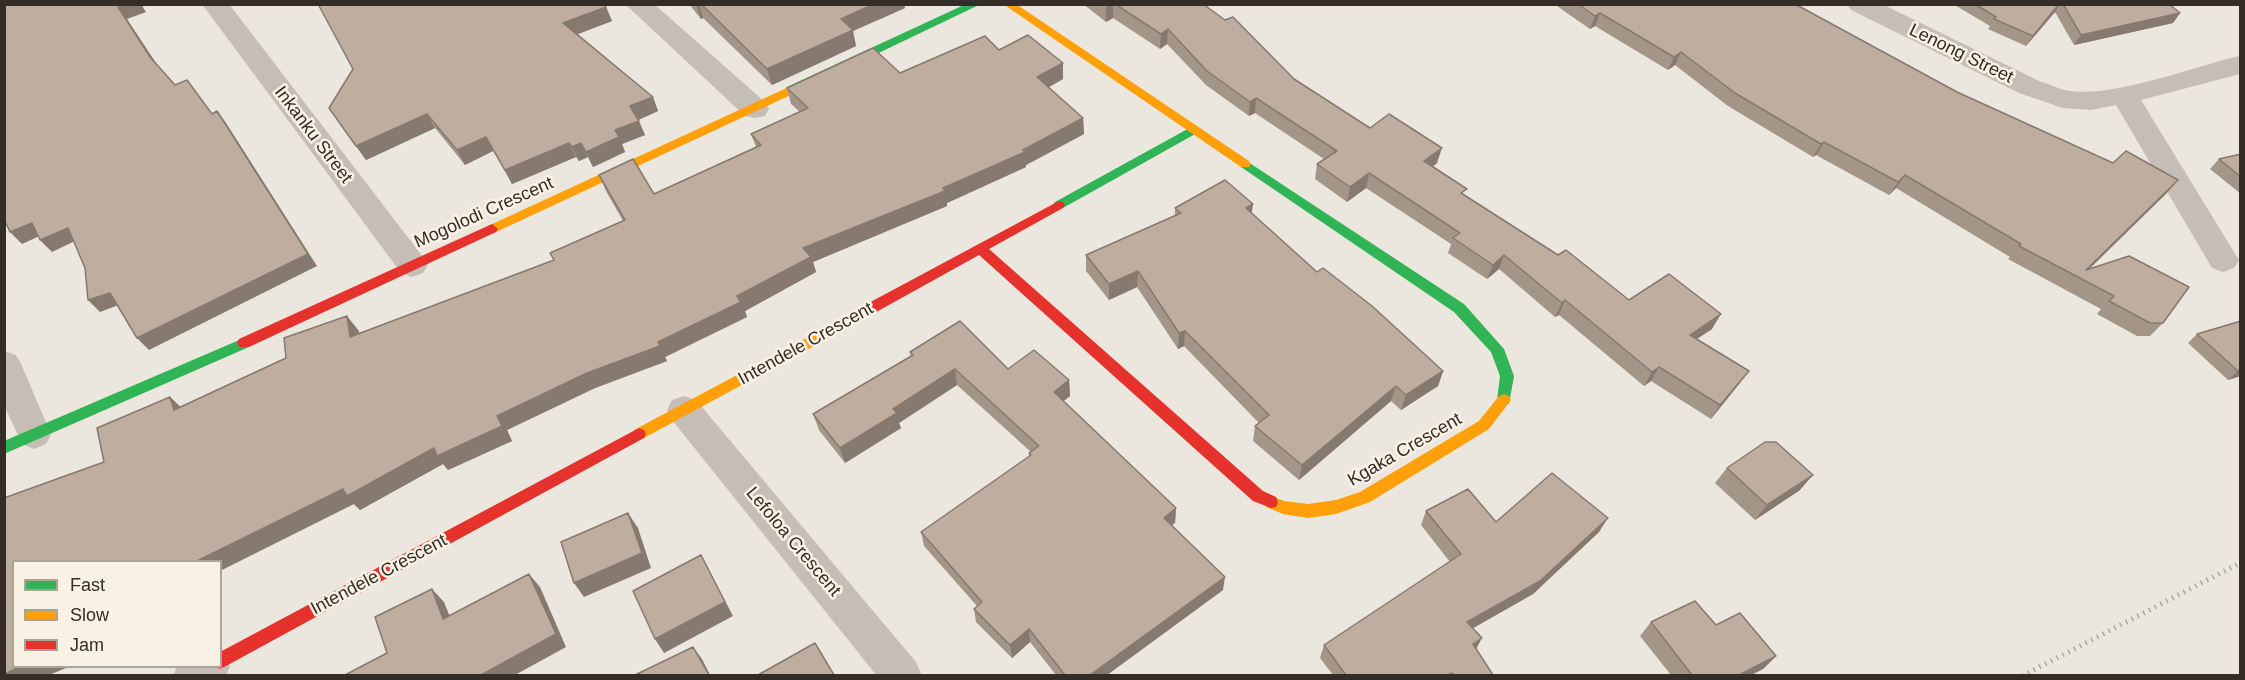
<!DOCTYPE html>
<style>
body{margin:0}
#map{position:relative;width:2245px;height:680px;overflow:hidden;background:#ebe7de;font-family:Helvetica,sans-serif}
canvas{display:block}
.frame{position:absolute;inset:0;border:6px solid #342c26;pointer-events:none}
.legend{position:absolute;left:12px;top:560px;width:210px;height:108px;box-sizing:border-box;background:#f9f2e4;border:2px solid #aaa398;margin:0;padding:8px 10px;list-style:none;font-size:18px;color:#342c26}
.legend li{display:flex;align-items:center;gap:12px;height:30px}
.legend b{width:30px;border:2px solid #aaa398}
</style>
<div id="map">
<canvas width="2245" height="680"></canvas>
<div class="frame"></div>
<ul class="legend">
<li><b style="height:8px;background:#30b455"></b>Fast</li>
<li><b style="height:8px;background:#ff9f0a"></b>Slow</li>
<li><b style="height:8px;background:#e5322d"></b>Jam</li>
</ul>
</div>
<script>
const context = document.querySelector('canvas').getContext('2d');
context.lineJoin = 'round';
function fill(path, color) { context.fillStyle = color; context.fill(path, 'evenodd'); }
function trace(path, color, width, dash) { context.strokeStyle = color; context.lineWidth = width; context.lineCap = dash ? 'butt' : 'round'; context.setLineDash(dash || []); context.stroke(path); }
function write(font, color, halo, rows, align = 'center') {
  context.font = font + ' Helvetica,sans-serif'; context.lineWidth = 5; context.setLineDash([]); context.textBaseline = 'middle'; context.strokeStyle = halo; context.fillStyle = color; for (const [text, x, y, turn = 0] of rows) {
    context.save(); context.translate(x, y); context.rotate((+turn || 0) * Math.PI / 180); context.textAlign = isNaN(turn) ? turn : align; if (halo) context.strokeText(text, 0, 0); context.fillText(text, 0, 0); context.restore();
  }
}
fill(new Path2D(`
 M202,4H229L423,257L428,265L423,273L412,277L401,273Z
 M625,4H654L765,102L769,109L765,116L755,118L745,116Z
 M1847,4H1882L2039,81C2047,83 2056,88 2065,90C2109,100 2194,66 2240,56V74L2141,100L2234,252L2239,260L2234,268L2223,272L2212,268L2116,105L2091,110L2063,108L2019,93L1851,10Z
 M4,351L16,355L21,364L51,434L46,444L34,449L22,444L4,405Z
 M684,396L696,400L916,662L922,676H877L672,420L667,410L672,400Z
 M220,651L224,653L230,666L226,676H173L177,666H220Z`), '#c4beb7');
fill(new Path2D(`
 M966,4H981L795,93H787L785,90L787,87Z
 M1193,126L1197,127L1199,130L1197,133L1063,208H1055L1053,205L1055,202Z
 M1245,160L1464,304L1504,349L1514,376L1509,404H1499L1497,400L1500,376L1491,352L1454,312L1241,167L1239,164L1241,161Z
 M244,338L249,339L251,343L249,347L4,454V441Z`), '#30b455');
fill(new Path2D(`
 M1003,4H1016L1249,161L1251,164L1249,167H1241Z
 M791,86L795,87V93L496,232L492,234L486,229L488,226Z
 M855,312L860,313L862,317L860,321L644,438L639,440L634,438L632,434L634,430Z
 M1504,394L1509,396L1511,400L1489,429L1370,502L1336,514L1308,518L1283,514L1266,507L1264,502L1266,497L1271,496L1284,501L1308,504L1336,500L1360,492L1479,421L1499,396Z`), '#ff9f0a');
fill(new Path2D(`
 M1059,201L1063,202L1065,205L1063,208L989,249L1263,491L1276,497L1278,502L1276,507L1271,508L1253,501L979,255L860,321H850L848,317L850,313Z
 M492,224L498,229L496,232L249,347H239L237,343L239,339Z
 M639,428L644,430L646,434L644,438L226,666L220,669L214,666H220V652Z`), '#e5322d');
trace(new Path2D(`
 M2022,676L2240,563`), '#aba7a2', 5, [1.5, 5]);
fill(new Path2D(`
 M689,4H904L905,8L853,31L856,46L772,85L703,18L701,19Z
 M1083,4H1203L1294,79L1370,128L1437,163L1432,167L1465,195L1558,255L1629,300L1712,329L1696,339L1749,371L1739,384L1711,419L1651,381L1644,386L1559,315L1555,317L1499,269L1487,279L1448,253L1451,244L1366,188L1347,202L1315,179L1317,164L1324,159L1255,113L1249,116L1206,85L1167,44L1160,49L1113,18L1106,22Z
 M1554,4H1795L1957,92L2113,163L2178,180L2088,270L2163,323L2150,336H2137L2097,314L2101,309L2008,259L2010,257L1896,188L1889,195L1816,155L1813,157L1728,106L1675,65L1668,70L1595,26L1590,29Z
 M1953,4H2169L2180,13L2173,23L2074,45L2055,12L2026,46L1988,29L1990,26Z
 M606,7L612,21L578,34L653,97L658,111L638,120L645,135L622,144L625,152L593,167L588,157L579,161L576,157L512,184L493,151L465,165L435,128L366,160L329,108Z
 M999,50L1063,63V79L1049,87L1083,118L1084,134L1026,165V167L947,203V206L813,262L816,272L745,311L747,317L665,357L667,361L595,388L507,430L512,441L448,470L443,464L360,510L354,504L104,462L170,397L180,407L286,358L359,331V334L554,260L623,221L606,191L599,175L654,194L756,147L751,134L800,112L791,104L787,88L900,73Z
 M2241,154V194L2210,169L2219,159Z
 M1175,208L1252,213L1317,272L1443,371L1438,386L1401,410L1391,401L1299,480L1253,441L1255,426L1259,423L1184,346L1178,349L1137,287L1109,300L1086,271V255L1175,216Z
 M2241,321V376L2228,380L2188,343L2197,334Z
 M910,352L1069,380L1070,396L1063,401L1176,508L1175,523L1172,525L1223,590L1107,675H1056L1030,642L1012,658L976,622L974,609L977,606L924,546L921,532L1029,456V453L1031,452L957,385L899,423L901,428L845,463L819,430L813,414L911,356Z
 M1727,468L1800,490L1755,520L1715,483Z
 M1426,511L1496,522L1599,532L1533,594L1473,628L1476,649L1493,675H1333L1320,658L1324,645L1450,562L1421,525Z
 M1651,622L1716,625L1776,656L1763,669L1751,675H1671L1640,636Z`), '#a49589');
fill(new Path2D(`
 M125,4H141L146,12L127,19L160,69L150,57L118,7Z
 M696,4H699L703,18L701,19Z
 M874,4H904L905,8L853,31L856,46L772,85L767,69L841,19Z
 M1111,4H1113V18L1106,22V7Z
 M2060,4L2055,12L2026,46L2033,36Z
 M606,7L612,21L570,37L563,23Z
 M1600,13L1595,26L1590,29L1595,16Z
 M2180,13L2173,23L2074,45L2081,35Z
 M1168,29L1167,44L1160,49L1161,34Z
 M1681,52L1675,65L1668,70L1674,57Z
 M1063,63V79L1038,93L1037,77Z
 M653,97L658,111L636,121L630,106Z
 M1256,98L1255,113L1249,116L1250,102Z
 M217,111L226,123L317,266L149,350L137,338Z
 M427,114L435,128L366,160L356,146Z
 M1083,118L1084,134L1026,165V167L947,203V206L813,262L816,272L745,311L747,317L665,357L667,361L595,388L507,430L512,441L448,470L443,464L360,510L354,504L220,571V561H197L343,489L434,448L497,416L587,373L658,342L737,296L803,248L943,188L1023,150Z
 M639,121L645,135L622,144L625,152L593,167L586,152L615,130Z
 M486,137L493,151L465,165L457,150Z
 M1824,142L1816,155L1813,157L1821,144Z
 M569,143L576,157L512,184L505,170Z
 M581,143L588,157L579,161L572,147Z
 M1442,148L1437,163L1420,176L1424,161Z
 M1369,173L1366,188L1347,202L1350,187Z
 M1905,175L1896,188L1889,195L1898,182Z
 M2178,180L2166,194L2080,278L2086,270Z
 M1253,204L1251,220L1246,208Z
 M32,223L44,234L22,244L10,232Z
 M68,228L79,239L52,252L40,240Z
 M1504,255L1499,269L1487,279L1493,265Z
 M1138,271L1137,287L1109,300V284Z
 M110,293L121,304L100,312L88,300Z
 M1565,300L1559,315L1555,317L1562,303Z
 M1721,314L1712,329L1682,349L1690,335Z
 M347,316L359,331L362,352L350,337Z
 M1185,331L1184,346L1178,349L1179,333Z
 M1659,367L1651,381L1644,386L1652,372Z
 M955,369L957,385L899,423L901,428L845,463L840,448L893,409Z
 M2241,370V376L2228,380L2238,371Z
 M1443,371L1438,386L1401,410L1406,395Z
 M1749,371L1739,384L1711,419L1720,405Z
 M1069,380L1070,396L1055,408L1054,392Z
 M1396,386L1391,401L1299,480L1302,465Z
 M170,397L186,412L174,410Z
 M1813,475L1800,490L1755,520L1767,505Z
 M1176,508L1175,523L1163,532L1164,518Z
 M628,513L638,528L651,568L584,597L574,583Z
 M1608,518L1599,532L1533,594L1461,635L1467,622Z
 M701,555L733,616L664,653L655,639Z
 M529,574L540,587L566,647L515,675H481Z
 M1225,577L1223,590L1107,675H1090Z
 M432,589L444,602L456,632L443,619Z
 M1029,629L1030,642L1012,658L1010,645Z
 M1482,638L1475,651L1473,644Z
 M693,647L702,659L710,675H709Z
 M1776,656L1763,669L1751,675H1739Z
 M22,666H71L49,675H4V674Z`), '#86796f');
const building = new Path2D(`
 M4,4H125L118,7L150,57L175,85L187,80L212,114L217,111L308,254L137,338L110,293L88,300L85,268L68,228L40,240L32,223L10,232L4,219Z
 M318,4H605L606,7L563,23L653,97L630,106L639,121L615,130L619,137L586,152L581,143L572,147L569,143L505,170L486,137L457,150L427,114L356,146L329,108L353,69Z
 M701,4H874L841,19L853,30L767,69Z
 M1115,4H1203L1225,20L1233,17L1294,79L1370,128L1389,114L1442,148L1424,161L1467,189L1461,193L1558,255L1566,250L1629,300L1669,274L1721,314L1690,335L1749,371L1720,405L1659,367L1652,372L1565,300L1562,303L1504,255L1493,265L1453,238L1460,233L1369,173L1350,187L1317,164L1337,151L1256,98L1250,102L1207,71L1168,29L1161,34Z
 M1578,4H1795L1957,92L2113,163L2126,151L2178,180L2086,270L2129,256L2189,287L2163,323H2150L2109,301L2114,296L2019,246L2021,244L1905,175L1898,182L1824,142L1821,144L1735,93L1681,52L1674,57L1600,13L1595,16Z
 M1975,4H2059L2033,36L1994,19L1996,17Z
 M2063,4H2169L2180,13L2081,35Z
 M1028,35L1063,63L1037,77L1083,118L1023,150L1025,152L943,188L945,191L803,248L811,257L737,296L741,302L658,342L660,346L587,373L497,416L502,426L437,456L434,448L347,496L343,489L197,561H14V666H22L4,674V498L104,462L97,428L170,397L174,410L286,358L284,338L347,316L350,337L554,260L550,253L625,220L599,175L633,159L654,194L761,145L751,134L808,108L787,88L873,48L900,73L985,36L999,50Z
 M2241,154V177L2219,159Z
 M1225,180L1253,204L1246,208L1317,272L1323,268L1372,306L1443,371L1406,395L1396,386L1302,465L1255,426L1269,415L1185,331L1179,333L1138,271L1109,284L1086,255L1181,213L1175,208Z
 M960,321L1008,369L1034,350L1069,380L1054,392L1176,508L1164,518L1225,577L1090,675H1065L1029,629L1010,645L974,609L982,602L921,532L1031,455L1029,453L1039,446L955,369L893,409L897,413L840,448L813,414L913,355L910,352Z
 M2241,321V370L2238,371L2197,334Z
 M1765,442H1776L1813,475L1767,505L1727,468Z
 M1552,473L1608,518L1540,581L1467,622L1482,638L1473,644L1493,675H1454L1452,673L1447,675H1346L1324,645L1461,554L1426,511L1468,489L1496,522Z
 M628,513L642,553L574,583L561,542Z
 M701,555L725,602L655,639L633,591Z
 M529,574L556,634L481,675H345L387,653L375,617L432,589L443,619Z
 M1695,601L1716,625L1740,613L1776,656L1739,675H1692L1651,622Z
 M815,643L834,675H758Z
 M693,647L709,675H635Z`);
fill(building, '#bfad9f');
trace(building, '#86796f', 1.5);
write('18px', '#342c26', '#f9f2e4', [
 ["Lenong Street",1961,54,26],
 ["Inkanku Street",313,135,53],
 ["Mogolodi Crescent",484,213,-24],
 ["Intendele Crescent",806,344,-29],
 ["Kgaka Crescent",1405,450,-30],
 ["Lefoloa Crescent",793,542,50],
 ["Intendele Crescent",379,575,-28]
]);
</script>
